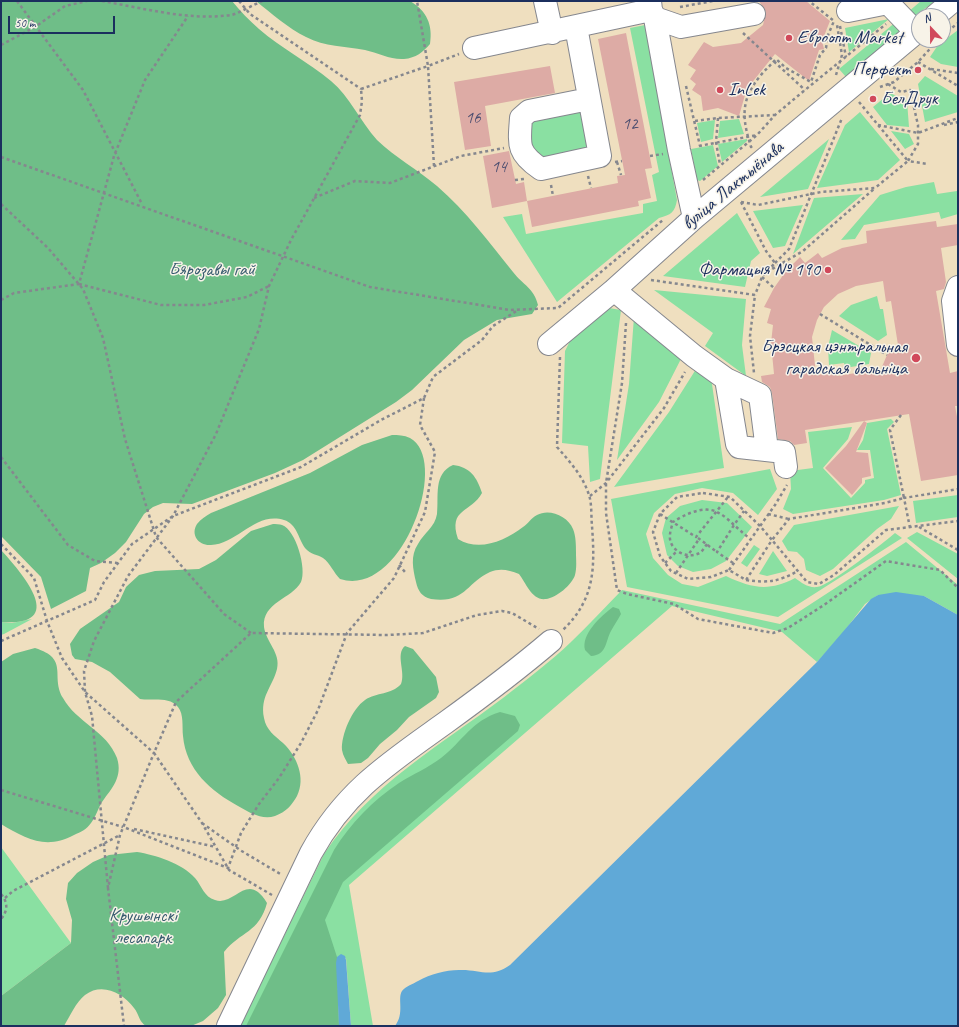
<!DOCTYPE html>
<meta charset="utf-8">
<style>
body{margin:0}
#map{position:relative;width:959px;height:1027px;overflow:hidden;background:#efdfbf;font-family:Caveat,sans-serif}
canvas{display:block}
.frame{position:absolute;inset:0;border:2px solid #1b2f5e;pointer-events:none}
.north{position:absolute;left:911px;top:8px;width:40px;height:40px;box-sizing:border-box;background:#f7f3e8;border:1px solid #9fa5b1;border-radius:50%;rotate:338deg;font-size:11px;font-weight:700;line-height:16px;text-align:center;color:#1b2f5e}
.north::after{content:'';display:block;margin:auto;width:14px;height:18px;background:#d1495b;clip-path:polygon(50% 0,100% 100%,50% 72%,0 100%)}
.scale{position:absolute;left:8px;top:16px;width:107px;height:18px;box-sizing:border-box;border:2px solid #1b2f5e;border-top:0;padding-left:5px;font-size:12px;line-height:14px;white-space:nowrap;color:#1b2f5e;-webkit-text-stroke:3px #f7f3e8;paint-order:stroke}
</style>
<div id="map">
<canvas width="959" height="1027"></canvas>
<div class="frame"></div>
<div class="north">N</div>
<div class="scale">50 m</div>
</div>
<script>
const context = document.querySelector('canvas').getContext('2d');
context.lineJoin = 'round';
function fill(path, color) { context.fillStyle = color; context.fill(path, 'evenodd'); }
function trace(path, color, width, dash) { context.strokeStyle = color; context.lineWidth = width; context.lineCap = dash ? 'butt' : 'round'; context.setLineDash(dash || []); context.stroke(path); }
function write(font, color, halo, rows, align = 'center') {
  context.font = font + ' Caveat,sans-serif'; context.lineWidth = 3; context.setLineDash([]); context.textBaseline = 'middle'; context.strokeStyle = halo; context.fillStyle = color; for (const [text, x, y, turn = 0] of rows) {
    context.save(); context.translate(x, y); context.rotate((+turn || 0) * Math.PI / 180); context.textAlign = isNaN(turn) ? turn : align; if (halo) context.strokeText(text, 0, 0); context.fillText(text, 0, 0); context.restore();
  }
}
fill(new Path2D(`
 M921,1H935L911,19L908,12Z
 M889,19L849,52L845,28Z
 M897,21L901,32L846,77L839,69Z
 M645,25L677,200C675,212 671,215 659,218L557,302L503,217L522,214L526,234L643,213V204L657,201L652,175L659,172L630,28Z
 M958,30V67L941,64L930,57L938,45Z
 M925,76L958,96V112L925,122L918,84Z
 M890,93L907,101L909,127L887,125L873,107Z
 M587,107L595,151L545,160L531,150L527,132L534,118Z
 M860,112L900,160L878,180L817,188L845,125Z
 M739,119L744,134L718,138L720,121Z
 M715,120L713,139L701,142L697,123Z
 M891,131L909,134L914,144L905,149Z
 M747,139V141L722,162L718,144Z
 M829,139L808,189L760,197Z
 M713,145L718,166L700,181L697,180L691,149Z
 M934,182L937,194L957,191L958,214L941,219L939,212L864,225L855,239L841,240L880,195L906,187Z
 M863,194L793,254L814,198Z
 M803,205L785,246L773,248L753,211Z
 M737,213L760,253L751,261L745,287L663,276Z
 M654,290L746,299L742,345L746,376L705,346L713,333Z
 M877,296L880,309H883L887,335L878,341L839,316L851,305Z
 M609,308L621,310L600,479L590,482L588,446L562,443L565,351L571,339Z
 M634,317L683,355L659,402L617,460L629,384Z
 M832,330L871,353L869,364L845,368L844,363L829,365L828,347Z
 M698,366L711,377L724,468L614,487L669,412Z
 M891,419L894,422L887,429L901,495L884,500L793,514L783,509L791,489L790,471L813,468L808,432L852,427L848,439L823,468L851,498L865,483V480L874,478L870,450H857L863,440L867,423Z
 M770,469L777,489L758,515L733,493L702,488L675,494L654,513L646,534L653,558L668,575L682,584L698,587L726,576C751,588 769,592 795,578C802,583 808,588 817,587C828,587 883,543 895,533L902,538L778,617L627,587L611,499Z
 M958,495V517L916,523L913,501Z
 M702,500L727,503L752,527L726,561L711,569L693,572L678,566L667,555L662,533L666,518L680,506Z
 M899,506L891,519L877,529L833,569L820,576L806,570L804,559L797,552L788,551L782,541L794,525Z
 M917,532L958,554V579L907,538Z
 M906,542L958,585V615L924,596L878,595L865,604L839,638L817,662L782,632L672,606L349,885L373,1026H351L346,958L336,960L339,1026H240L324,854C371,784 438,747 503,698C526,680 550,662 571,642C589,625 605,607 622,590L780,624Z
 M754,545L760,549L747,567L741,563Z
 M773,551L787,571L767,576L759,574Z
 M32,619L4,634L1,635V622L12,623Z
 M1,847L71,943L1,996Z`), '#8ae0a2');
fill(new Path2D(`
 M1,1H232C240,11 249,20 259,29C281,48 308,62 331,81C350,97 360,121 377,140C396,158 417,169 437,186C466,211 489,242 513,272C523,285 534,288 538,305L532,314L497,320L464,340L412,390L396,402L303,460L275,473L192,504L163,503L153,507L144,514L126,542L115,553L101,563L90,568L86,591L51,609L41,577L1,536Z
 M256,1H410C427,11 433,25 430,44C423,52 416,58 404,59C391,60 378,53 365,50C345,46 325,47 306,37C288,28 272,14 256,1Z
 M392,435C398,435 404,435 410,438C451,460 402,599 340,579C334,573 330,563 323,558C317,554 311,555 305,548C298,538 297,524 284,520C256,511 237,544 211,545C199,546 190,535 197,524C201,519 206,516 211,513L310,473L362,445Z
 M453,465C470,467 477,477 482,493C471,513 448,508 458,539C479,552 505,541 523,527C528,524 531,518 537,515C549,508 568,516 573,529C576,536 576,546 576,553C576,560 577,568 575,575C572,585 556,598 546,599C532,601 526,583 519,574C509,570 500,568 490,572C466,583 465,604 431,599C422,597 418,591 416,582C413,569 410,556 418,544C424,533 435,527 437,514C439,496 433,474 453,465Z
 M273,524C275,524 280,524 282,525C296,530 307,569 301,582C292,599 262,602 264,627C266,642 281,653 277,669C272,688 260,696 264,718C266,730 275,736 283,743C297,756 306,778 297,796C292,805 286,812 275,816C262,820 250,813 238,806C211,791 186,770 183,736C182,727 184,714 178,707C169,696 152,701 140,699L110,672L92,662L75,659L72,655L70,644L80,629L119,602L126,587L139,575L155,571L199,569L216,560L251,531Z
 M1,550C23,574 69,627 1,622Z
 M613,607L619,609L621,614C618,620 614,625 611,631C605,642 607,655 591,656L585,650C581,634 601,616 613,607Z
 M405,646L413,649L436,677L439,692L436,698L409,717L397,730L380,744L368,758L361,763L348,764C346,760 343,756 342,750C341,735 352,709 365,700C377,692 391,695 401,684C406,672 395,654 405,646Z
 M35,648C70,659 50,676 63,698C76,722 107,731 117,758C123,777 112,788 102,802C98,808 96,817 91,823C87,829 81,832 74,835C46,850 26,839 1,824V662L13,654Z
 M500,712L515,716L520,725L518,731L343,882L325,920L337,957L339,1026H246L334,850C351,823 372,801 399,783C413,774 428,768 441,758C463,741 471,721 500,712Z
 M137,852C155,855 182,863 195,878C202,886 204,897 215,900C235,907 247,870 267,903C259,933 241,931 224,952L226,995L218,1008L203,1021L191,1026H146C139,1022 139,1014 134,1008C123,993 102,982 85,995C76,1002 70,1016 64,1026H1V996L71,943L72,920L66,899L68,883L77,873L93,862L109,855Z`), '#6fbe88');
fill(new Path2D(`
 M896,592L924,596L958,615V1026H395C405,1013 397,999 402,991C406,986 413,984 418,981C431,974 445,970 459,970C480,969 490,979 510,965L817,662L871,599L878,595Z
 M341,954L345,956L346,960L351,1026H339L336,963L337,957Z`), '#60a9d7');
fill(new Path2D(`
 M759,1H806L830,21L822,41L824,49L819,50L809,81L775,54L754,80L745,95L739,116L718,108L703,111L701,96L692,90L696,84L690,79L696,70L688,65L704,42L713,47L741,43L763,25L766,12Z
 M626,33L652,168L645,169L651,198L638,201L639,206L532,227L527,201L618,183L617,176L625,175L598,39Z
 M550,66L555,93L485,106L491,146L465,150L454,82Z
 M509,151L516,184L524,182L527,201L492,208L483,156Z
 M936,221L937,227L958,224V245L941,248L946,282L944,289L936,291L950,373L958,371V406H955L958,422V475L921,481L909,414L864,421L867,423L856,452L868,453L871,476L862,478V483L852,495L825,468L846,446L864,421L805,430L807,443L794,445L790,441L778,439L772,393L770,387L762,382L761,376L774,374L771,343L773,325L767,323L771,309L764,307L774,288L786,271L800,257L805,263L818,253L822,258L842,248L867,243L866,231ZM883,281L886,302L891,301L898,345L887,355L881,369L837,376V372L816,375L812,337L817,320L824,307L838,294L856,286Z`), '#ddaba5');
const minor = new Path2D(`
 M545,1L552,33
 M650,1L651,10L655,18L679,150L694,218
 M848,11L888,3L916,32
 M935,16L953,1
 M655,18L681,27L754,14
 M576,27L600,156L541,169C517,153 519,145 521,118L529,111L589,99
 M474,48L651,10
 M614,290L694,356L726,379L737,444L739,447L784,452L786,467
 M549,344L614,290L694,218L919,30
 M958,345L953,301L958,287
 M726,379L760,395L767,450
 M228,1026L311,853C345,791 389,763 445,723C481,697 517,670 551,641`);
trace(minor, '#85878e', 24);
trace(new Path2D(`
 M17,1L83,90L142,204
 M102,1C143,8 188,21 231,15C235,15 255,4 262,1
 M239,1L250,14L361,89
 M680,7L713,1
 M840,26L846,57
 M743,33L805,90
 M943,35L958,23
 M1,45L35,27L65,6L87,1
 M918,62L958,86
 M931,69L958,73
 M836,75L842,55L837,25
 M888,84L901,92L910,90L918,125V144L908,161L928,164
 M686,86L700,146
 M880,87L894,82L918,62L938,40
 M361,89L428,66L417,1
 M859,102L908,161L875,188
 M718,118L716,142L720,165
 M695,121L718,118L775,115
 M878,125L918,133L958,118
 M944,125L958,122
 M699,146L757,135
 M752,146L751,147C742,118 740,100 761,75C766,69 771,65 776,59L786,68L811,82L820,55L826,48L828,35L834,21L809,1
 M650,156L663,154
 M1,157L370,287L510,310L558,308L663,220
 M615,162L622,161
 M617,162L621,175
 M434,166L428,66L459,54
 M588,176L591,188
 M515,180L524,179
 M703,180L757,135L775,115L805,90L886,24
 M551,185L553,196
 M314,198L355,181L390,183L461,156L504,148
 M741,202L758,205L821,192L875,188L803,251L767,272
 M741,202L766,251L775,263L762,277L755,295
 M1,204L48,248L83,289L103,338L125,439L156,537L224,614L251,633
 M775,263L789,249L842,118
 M762,277L774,288
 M651,280L755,295L750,336L754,373
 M79,284L161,305H204L247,297L269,286
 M1,300L14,293L79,284L114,156L145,80L188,16
 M820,314L887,355
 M626,323L622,383L606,483V513L617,590L627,594L674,604L698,619L773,633L788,628L824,605L886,561L940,570L958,588
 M560,357L557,447C570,462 583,476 589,495C592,504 591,516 592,526C595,568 595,599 563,630
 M901,415L890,430L904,498L885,503L789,519L772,540L807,582L819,584L834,575L886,530L958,521
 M1,457L68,545L95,561L117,563
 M703,493L730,497L760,526L772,540L746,580L729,570L711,577L688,579L671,571L660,556L653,532L660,514L677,497Z
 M590,496L606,483L664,408L685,372
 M660,514L696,537L728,497
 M768,514L789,519
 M919,527L958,550
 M910,528L904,498L958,489
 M698,538L717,552
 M1,544L34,578L47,621L62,658L85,692L154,753L120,835L108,888L124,1026
 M707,544C705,547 703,550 701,552C688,561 668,550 670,535C670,531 672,526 673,522C684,515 703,505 717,512C723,515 729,520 734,525L744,511
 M665,563L677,551
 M733,563L717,552L734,525L750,539
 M399,565L405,572
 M729,570L775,505L787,485
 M676,573L699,539
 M746,580C769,583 777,582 798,571
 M1,641L95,600L104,582L132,544L173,516L301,467L381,420L424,398L433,377L482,340L493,326L518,310
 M1,790L123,827
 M202,823L240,850L282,875
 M126,828L228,868L241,833L259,804L279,778L301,743L318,710L347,633L394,578L425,512L435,452L420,425L424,398
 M134,829L216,847
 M108,888L92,716L85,692L84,671L94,641L128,576L173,516L216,434L259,329L269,286L291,240L360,115L362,101L361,89
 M1,894C8,902 8,911 1,919
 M272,895L229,870L202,823L154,753L176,702L251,633L387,635L423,633L477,615L502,611L512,613L539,629
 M5,898L13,891L120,835`), '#85878e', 2.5, [3, 3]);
trace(minor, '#fff', 22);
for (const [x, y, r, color] of [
 [789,38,4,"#d1495b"],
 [918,70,4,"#d1495b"],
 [720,90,4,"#d1495b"],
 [873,99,4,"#d1495b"],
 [828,270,4,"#d1495b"],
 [916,358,5,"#d1495b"]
]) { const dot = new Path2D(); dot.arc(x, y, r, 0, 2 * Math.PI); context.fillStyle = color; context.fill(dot); trace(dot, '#f7f3e8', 1.5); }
write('17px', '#4c4e70', null, [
 ["16",473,119],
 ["12",630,125],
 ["14",499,168]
]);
write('19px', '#1b2f5e', '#f7f3e8', [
 ["Евроопт Market",797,38],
 ["Перфект",910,70,"right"],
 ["InLek",728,90],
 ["БелДрук",881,99],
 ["Фармацыя № 190",820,270,"right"],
 ["Брэсцкая цэнтральная",907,347,"right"],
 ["гарадская бальніца",907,369,"right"]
], 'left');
write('19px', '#1b2f5e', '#f7f3e8', [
 ["вуліца Лактыёнава",733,186,-40]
]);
write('19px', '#375b6f', '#f7f3e8', [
 ["Бярозавы гай",212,270],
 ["Крушынскі",143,916],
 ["лесапарк",143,938]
]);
</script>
